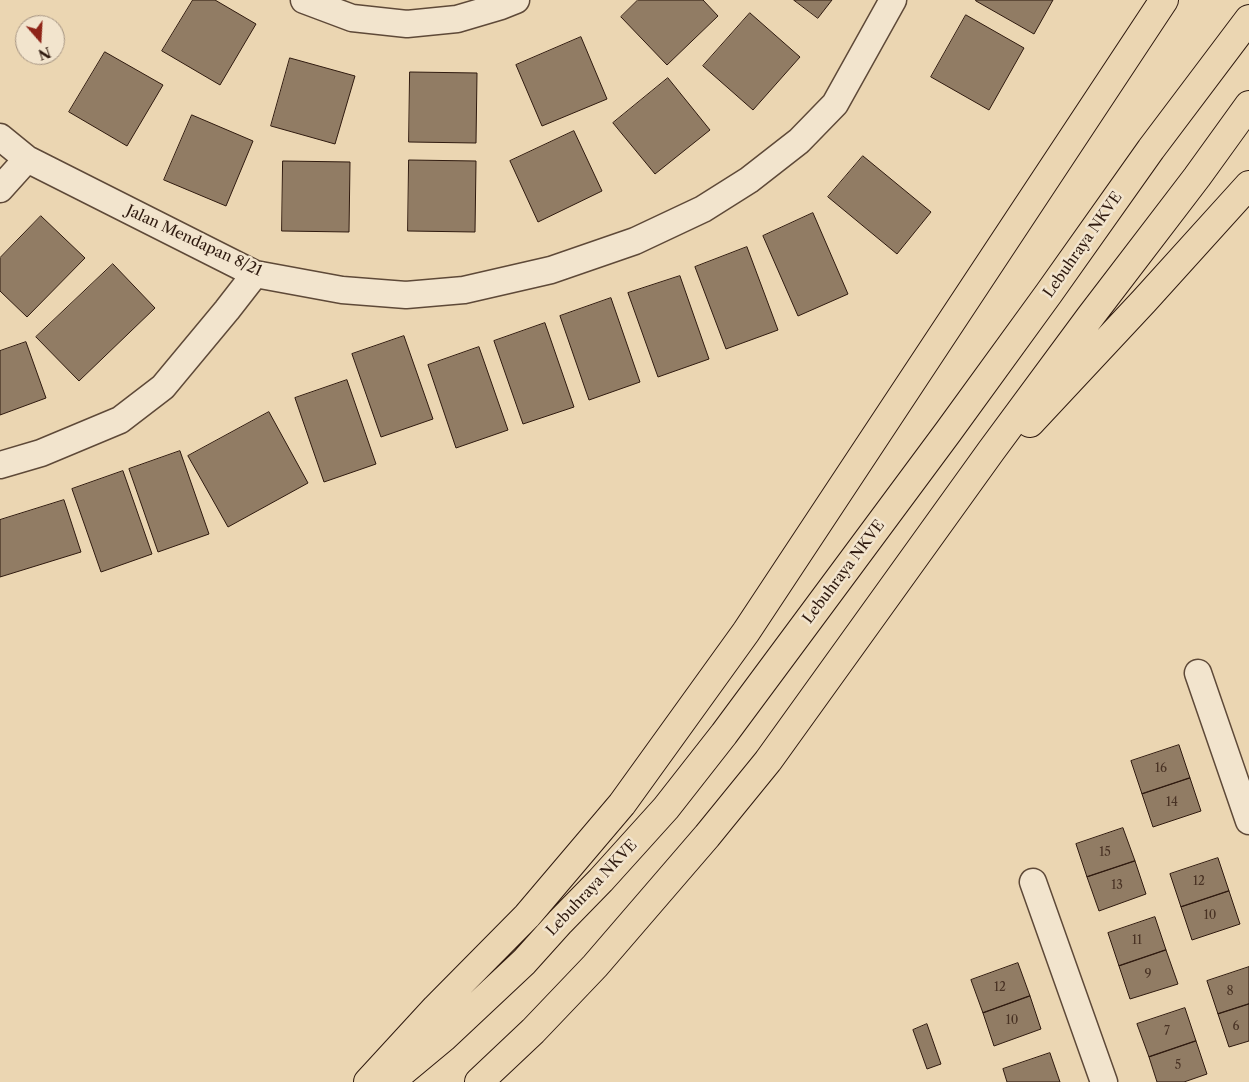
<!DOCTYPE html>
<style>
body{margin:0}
#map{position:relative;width:1249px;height:1082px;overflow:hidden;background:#ebd6b2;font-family:"Libre Caslon Text",serif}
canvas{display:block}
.north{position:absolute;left:15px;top:15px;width:50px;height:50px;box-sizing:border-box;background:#f2e4cd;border:1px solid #a49381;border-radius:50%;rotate:161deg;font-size:14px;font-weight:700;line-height:20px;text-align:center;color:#2f1a0f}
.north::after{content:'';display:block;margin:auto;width:18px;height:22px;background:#8f2418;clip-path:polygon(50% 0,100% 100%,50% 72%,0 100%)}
</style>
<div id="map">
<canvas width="1249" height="1082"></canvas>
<div class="north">N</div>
</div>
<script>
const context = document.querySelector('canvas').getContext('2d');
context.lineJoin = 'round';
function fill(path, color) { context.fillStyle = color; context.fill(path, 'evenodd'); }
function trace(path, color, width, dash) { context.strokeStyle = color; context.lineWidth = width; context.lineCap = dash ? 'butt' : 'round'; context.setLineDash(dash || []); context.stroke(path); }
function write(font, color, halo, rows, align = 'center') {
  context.font = font + ' "Libre Caslon Text",serif'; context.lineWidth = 5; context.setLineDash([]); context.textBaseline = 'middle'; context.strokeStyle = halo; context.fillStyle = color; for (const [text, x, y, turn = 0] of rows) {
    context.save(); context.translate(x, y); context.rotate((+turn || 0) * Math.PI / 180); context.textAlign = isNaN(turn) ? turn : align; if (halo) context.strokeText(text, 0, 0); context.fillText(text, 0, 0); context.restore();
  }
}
const building = new Path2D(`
 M193,0H215L256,24L220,85L162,51Z
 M638,0H703L718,16L667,65L621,17Z
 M794,0H832L818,18Z
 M976,0H1053L1034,34L976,1Z
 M750,13L800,57L753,110L703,66Z
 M966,15L1024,48L989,110L931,77Z
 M581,37L607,99L542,126L516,65Z
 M105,52L163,85L127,146L69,112Z
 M290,58L355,76L335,144L271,126Z
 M410,72L477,73L476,143L409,142Z
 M668,78L710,130L655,174L613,123Z
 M192,115L253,141L226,206L164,180Z
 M574,131L602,191L538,222L510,161Z
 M863,156L931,212L897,254L828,197Z
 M409,160L476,161L475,232L408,231Z
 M283,161L350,162L349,232L282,231Z
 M813,213L848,294L798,316L763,236Z
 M41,216L85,258L27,317L0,291V258Z
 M747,247L778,330L726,349L695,267Z
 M113,264L155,308L79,381L36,337Z
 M680,276L709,359L658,377L628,293Z
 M611,298L640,382L589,400L560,316Z
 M545,323L574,407L523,424L494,341Z
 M404,336L433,419L381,437L352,354Z
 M26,342L46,398L0,415V351Z
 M479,347L508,430L456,448L428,365Z
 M347,380L376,464L324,482L295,398Z
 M269,412L308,483L228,527L188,456Z
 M180,451L209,534L158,552L129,469Z
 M123,471L152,554L101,572L72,489Z
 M64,500L81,552L0,577V520Z
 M1179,745L1190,778L1142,794L1131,761Z
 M1190,778L1201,811L1153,827L1142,794Z
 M1123,828L1135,861L1087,877L1076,844Z
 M1218,858L1229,891L1181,907L1170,874Z
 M1135,861L1146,894L1099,911L1087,877Z
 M1229,891L1240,924L1192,940L1181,907Z
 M1155,917L1166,950L1119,966L1108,933Z
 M1166,950L1178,984L1130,999L1119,966Z
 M1018,963L1030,996L983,1013L971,980Z
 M1249,967V1004L1218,1014L1207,981Z
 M1030,996L1041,1029L994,1046L983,1013Z
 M1249,1004V1041L1229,1047L1218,1014Z
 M1185,1008L1196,1041L1149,1057L1137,1024Z
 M927,1024L941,1064L927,1069L913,1030Z
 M1196,1041L1207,1074L1184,1082H1157L1149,1057Z
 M1050,1053L1060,1082H1007L1003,1069Z`);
fill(building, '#917c64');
trace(building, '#2f1a0f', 1);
const minor = new Path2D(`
 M304,0L352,18L407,24L457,19L501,6L516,0
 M0,137L27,159L255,274L342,290L406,295L464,290L551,270L635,241L703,209L749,180L799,141L835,104L893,0
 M0,189L27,159
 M0,465L41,453L120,420L163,387L227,310L255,274
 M1198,673L1249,821
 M1033,882L1104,1082`);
const motorway = new Path2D(`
 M1030,423L1144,301L1249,185
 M368,1082L436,1008L527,916L622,804L746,632L1164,0
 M390,1082L443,1038L524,962L560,922L601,880L666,808L724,734L948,432L1049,293L1151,149L1249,19
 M479,1082L533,1031L595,966L707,836L768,761L991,451L1090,317L1197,177L1249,105`);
trace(minor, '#5e4938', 29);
trace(motorway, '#2f1a0f', 30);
trace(minor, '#f2e4cd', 26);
trace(motorway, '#ebd6b2', 28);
write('12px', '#483224', null, [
 ["16",1161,769],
 ["14",1172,803],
 ["15",1105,853],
 ["12",1199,882],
 ["13",1117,886],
 ["10",1210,916],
 ["11",1137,941],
 ["9",1148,975],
 ["12",1000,988],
 ["8",1230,992],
 ["10",1012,1021],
 ["6",1236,1027],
 ["7",1167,1032],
 ["5",1178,1066]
]);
write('15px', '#2f1a0f', '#f2e4cd', [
 ["Jalan Mendapan 8/21",194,241,25],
 ["Lebuhraya NKVE",1083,245,-55],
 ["Lebuhraya NKVE",844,572,-53],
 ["Lebuhraya NKVE",592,888,-47]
]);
</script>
